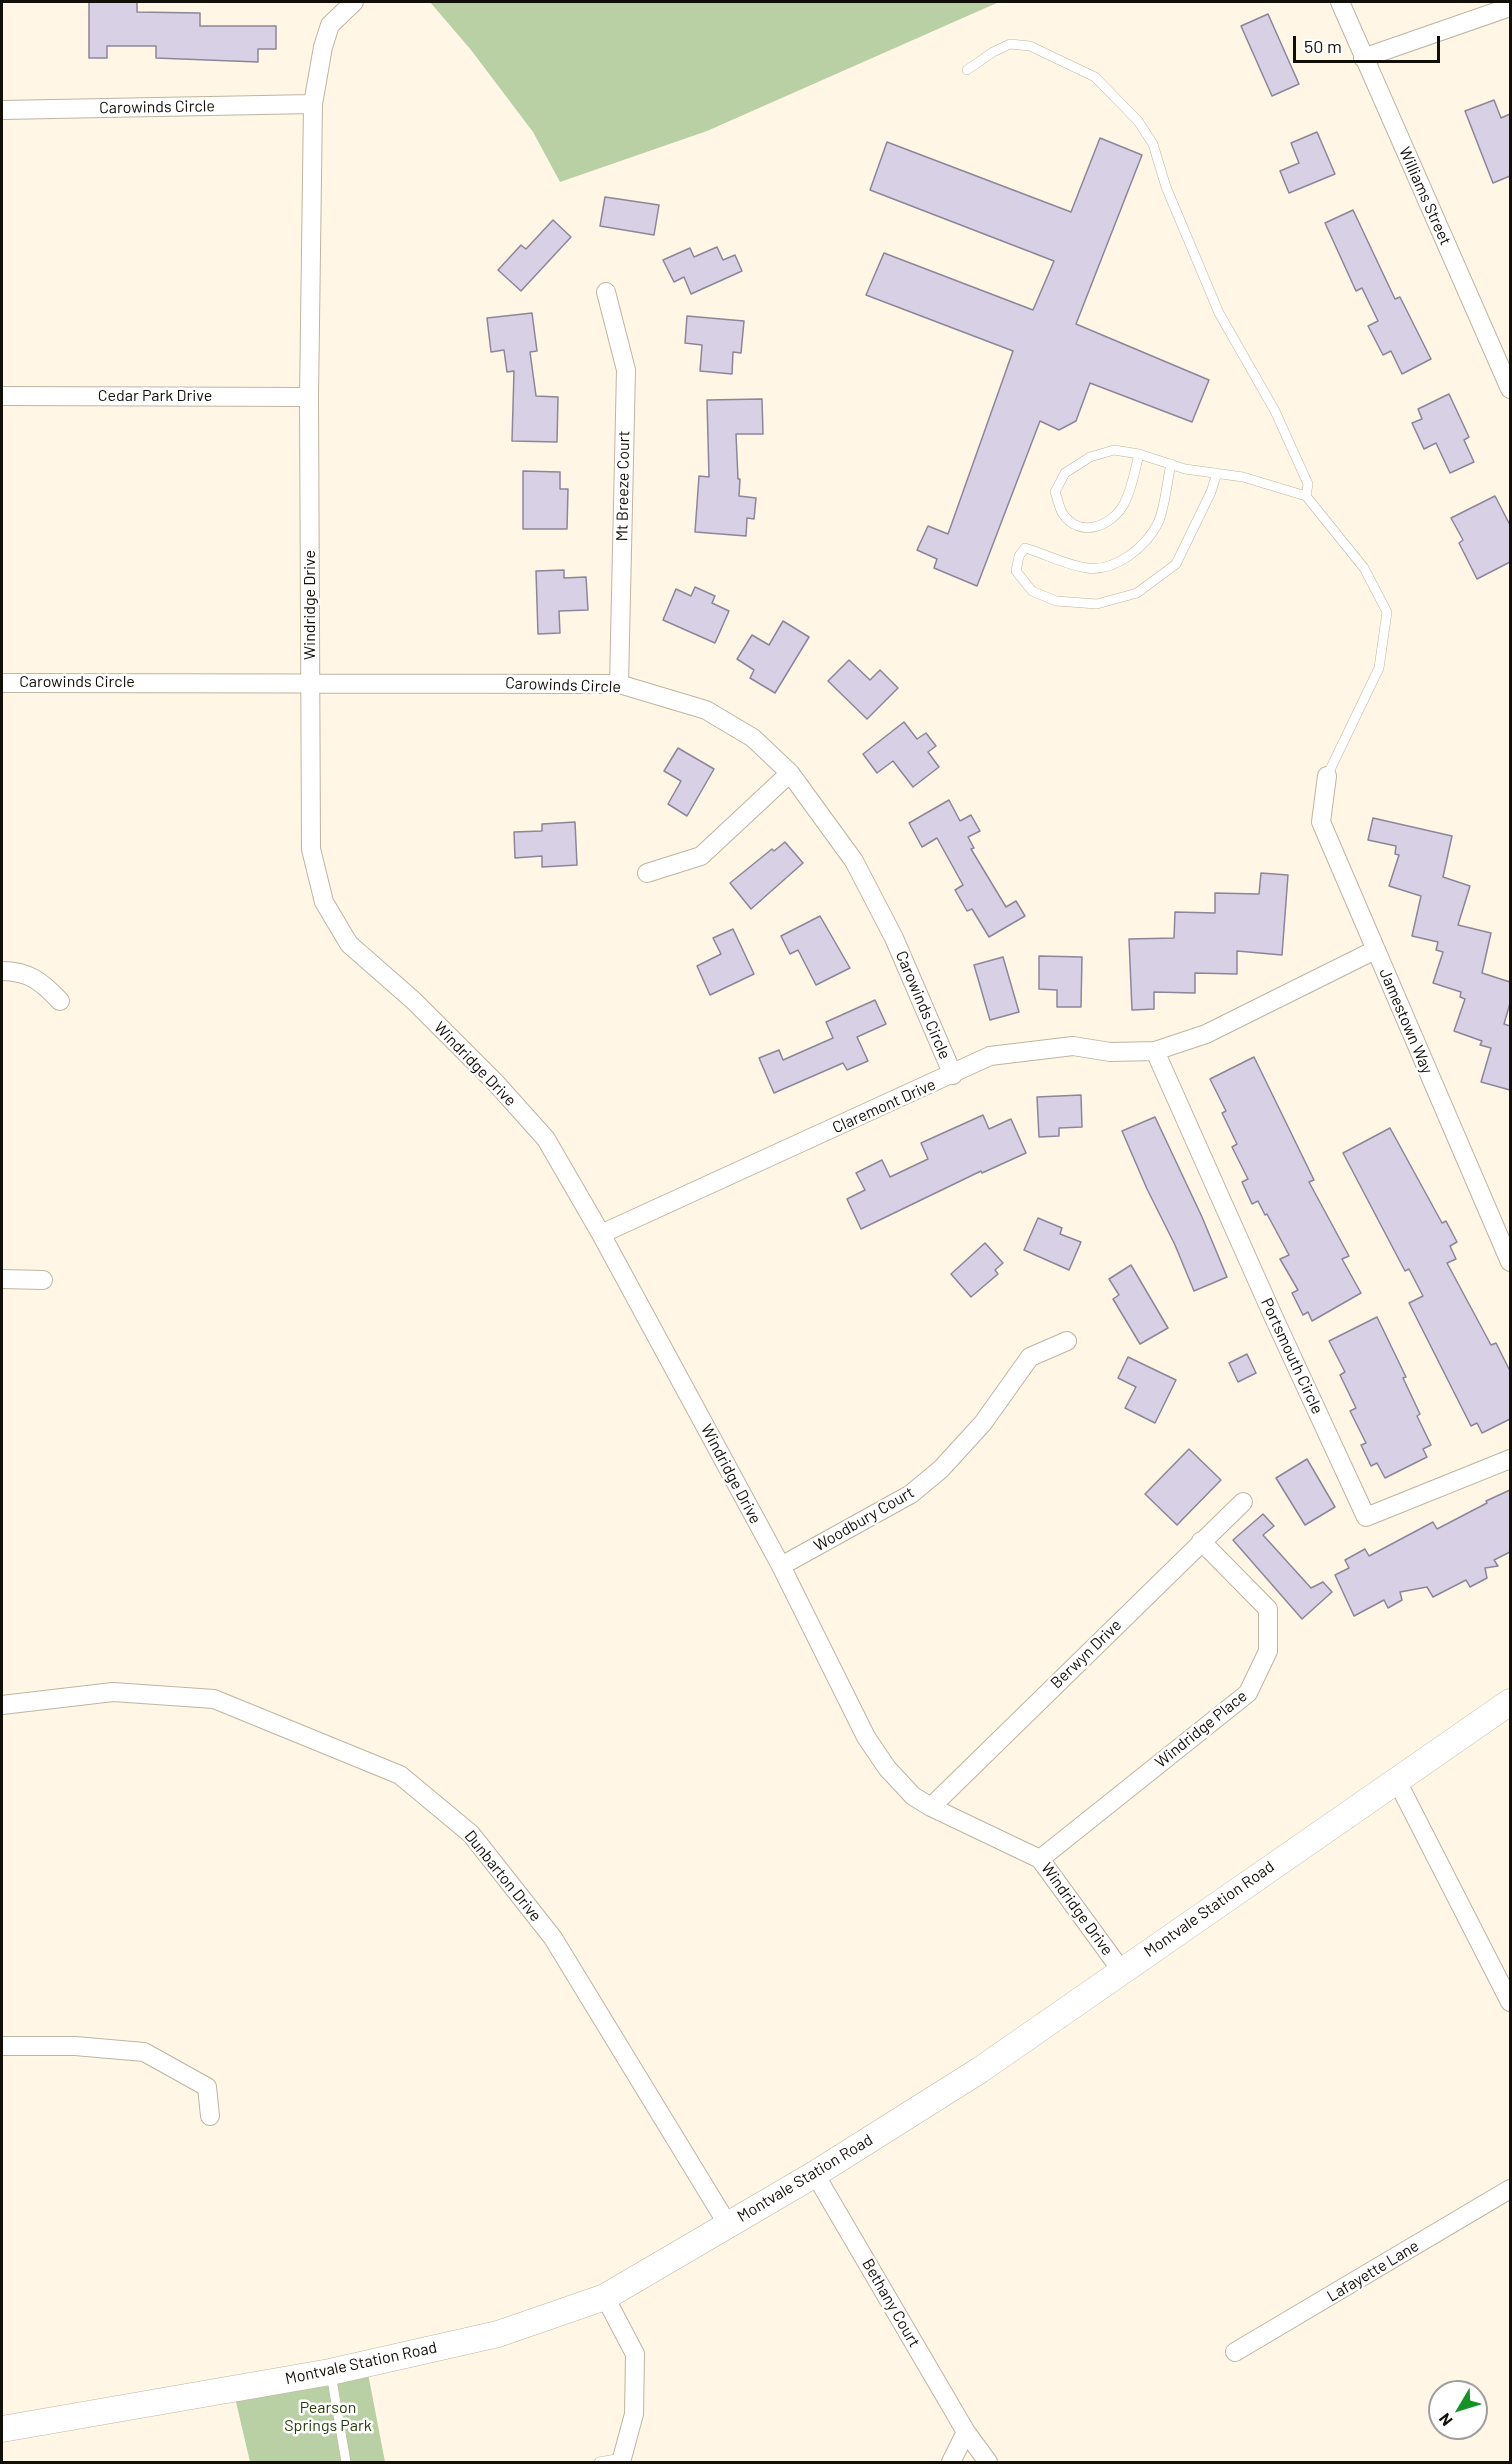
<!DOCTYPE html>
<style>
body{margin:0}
#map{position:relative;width:1512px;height:2464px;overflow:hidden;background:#fff6e6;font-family:Barlow,sans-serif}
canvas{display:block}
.frame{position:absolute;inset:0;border:3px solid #120e08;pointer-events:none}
.north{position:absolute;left:1428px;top:2380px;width:60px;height:60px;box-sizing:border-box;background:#fff;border:2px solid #a09f9c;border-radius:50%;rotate:232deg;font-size:16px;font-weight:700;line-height:24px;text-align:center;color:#120e08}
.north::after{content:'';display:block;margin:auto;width:21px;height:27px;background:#139324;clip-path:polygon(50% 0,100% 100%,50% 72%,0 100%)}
.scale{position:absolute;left:1293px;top:36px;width:147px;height:27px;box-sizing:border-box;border:3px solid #120e08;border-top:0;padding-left:8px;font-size:18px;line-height:21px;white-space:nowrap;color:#120e08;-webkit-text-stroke:4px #fff;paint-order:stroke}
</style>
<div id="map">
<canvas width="1512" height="2464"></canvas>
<div class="frame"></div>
<div class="north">N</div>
<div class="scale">50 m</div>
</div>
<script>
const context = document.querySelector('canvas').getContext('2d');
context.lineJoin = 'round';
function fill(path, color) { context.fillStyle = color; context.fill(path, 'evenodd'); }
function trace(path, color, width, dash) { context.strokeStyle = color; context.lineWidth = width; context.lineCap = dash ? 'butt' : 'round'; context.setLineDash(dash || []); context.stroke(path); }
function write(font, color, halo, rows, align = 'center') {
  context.font = font + ' Barlow,sans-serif'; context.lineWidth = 5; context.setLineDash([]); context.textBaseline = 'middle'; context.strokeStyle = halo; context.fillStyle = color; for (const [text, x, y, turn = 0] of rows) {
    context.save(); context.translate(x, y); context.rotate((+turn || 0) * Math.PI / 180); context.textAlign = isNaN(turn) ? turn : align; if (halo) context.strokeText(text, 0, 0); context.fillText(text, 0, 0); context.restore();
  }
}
fill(new Path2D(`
 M430,2H999L707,131L560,182L533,132L471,50Z
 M366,2363L385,2462H250L233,2389Z`), '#b9d0a4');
const building = new Path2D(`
 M89,2H137V12L200,13V26H276V49H258V62L156,58V46H107V58H89Z
 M1268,14L1299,84L1272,96L1241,26Z
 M1494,100L1501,118L1510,114V176L1493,183L1465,111Z
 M1317,132L1335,174L1289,193L1280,171L1299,163L1291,143Z
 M1100,138L1142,155L1076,324L1209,380L1192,422L1090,383L1076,421L1059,430L1040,421L977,586L934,568L937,559L917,550L928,526L948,534L1013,351L866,295L884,253L1033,310L1054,261L870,190L887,142L1071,212Z
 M605,197L659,205L654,235L600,226Z
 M1353,210L1395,299L1400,297L1431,359L1402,374L1391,351L1383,355L1368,326L1378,321L1362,288L1356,291L1325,223Z
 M553,220L571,237L521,291L498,270L521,245L526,249Z
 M717,247L723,260L735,255L742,271L691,294L684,277L674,282L663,260L690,248L694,257Z
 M532,313L537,351L530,352L536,396L558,397L557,442L512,441L514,371L507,372L504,350L491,352L487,318Z
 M687,316L744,321L741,353L733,352L732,374L700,371L702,345L685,343Z
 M1449,394L1469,437L1464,440L1474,462L1450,473L1436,443L1424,449L1412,423L1422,419L1418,409Z
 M762,399L763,434H736L738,479H740L739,496L756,498L754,519L747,518L746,536L695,532L699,476L709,477L707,400Z
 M523,471L560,472V489H568L567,529H523Z
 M1495,496L1510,525V562L1477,579L1459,543L1463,540L1451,518Z
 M564,570V578L586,577L588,610L559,611L560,633L538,634L536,571Z
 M695,587L715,596L712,603L729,611L715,643L663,620L676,589L691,596Z
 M783,621L809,637L775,693L750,678L754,670L737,659L752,635L769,645Z
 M849,660L870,680L880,670L898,688L867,719L828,681Z
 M904,722L917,739L926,733L936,746L928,752L939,767L913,787L893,761L877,773L863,754Z
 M678,748L714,769L687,816L668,804L681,781L664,771Z
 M949,800L960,821L971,815L980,831L968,837L974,848L971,849L1006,907L1016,901L1025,916L989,937L972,909L967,911L955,890L963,885L937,838L922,847L909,823Z
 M1373,818L1452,836L1443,877L1470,886L1458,925L1491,933L1482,973L1510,982V1003L1504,1024L1510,1026V1090L1481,1082L1491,1048L1480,1045L1482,1041L1454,1031L1465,999L1460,997L1461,992L1433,983L1443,952L1436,950L1438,942L1412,936L1421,896L1389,886L1399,855L1395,854L1396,846L1368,840Z
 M575,822L577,865L542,867V856L515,858L514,832L542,831V824Z
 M785,842L803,863L751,909L730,883L772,849L774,851Z
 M1261,873L1288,875L1282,955L1237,951V974L1195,973V993L1154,992V1009L1132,1010L1129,939L1174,938L1175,912L1215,913V893L1259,894Z
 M820,916L850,968L816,985L798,950L790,954L781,936Z
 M733,929L754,974L710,995L697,966L721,954L713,938Z
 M1039,956L1082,957L1081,1007H1057V990L1039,989Z
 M1003,957L1019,1012L990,1020L974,965Z
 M875,1000L886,1024L857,1037L868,1061L847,1070L843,1063L774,1093L759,1058L779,1050L783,1060L833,1038L826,1022Z
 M1254,1057L1314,1180L1309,1182L1349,1256L1342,1259L1361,1293L1312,1321L1308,1312L1303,1315L1292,1293L1298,1290L1280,1259L1289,1255L1267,1214L1265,1215L1258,1201L1252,1204L1242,1182L1248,1179L1232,1147L1237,1144L1222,1113L1226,1111L1210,1079Z
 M1081,1095L1082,1127L1059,1128V1136L1039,1137L1037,1097Z
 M983,1115L989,1129L1011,1119L1026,1153L982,1173L981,1171L861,1229L847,1199L865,1190L856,1173L882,1160L890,1177L928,1159L921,1143Z
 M1155,1117L1202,1217L1227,1277L1194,1291L1175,1245L1147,1189L1122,1131Z
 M1390,1128L1442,1223L1446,1221L1457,1242L1450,1246L1456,1259L1447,1263L1491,1345L1496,1343L1510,1371V1419L1482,1433L1477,1423L1471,1426L1409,1303L1423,1296L1409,1269L1405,1271L1343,1153Z
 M1038,1218L1062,1228L1060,1234L1081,1242L1069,1270L1024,1250Z
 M985,1243L1003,1263L995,1270L998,1274L971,1297L951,1274Z
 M1131,1265L1168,1328L1140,1344L1113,1299L1119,1295L1109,1279Z
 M1377,1317L1406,1377L1403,1378L1420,1414L1417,1416L1431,1445L1423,1449L1427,1457L1385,1478L1377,1463L1371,1466L1361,1445L1366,1443L1350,1411L1356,1408L1340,1375L1345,1372L1329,1341Z
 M1247,1354L1256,1373L1238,1382L1229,1363Z
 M1128,1357L1176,1380L1155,1423L1125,1408L1136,1387L1118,1378Z
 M1189,1449L1221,1480L1177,1525L1145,1494Z
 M1307,1459L1335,1507L1305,1525L1276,1478Z
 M1510,1490V1552L1494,1560L1498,1566L1485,1568L1487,1578L1470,1587L1466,1580L1433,1597L1427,1587L1400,1592L1402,1600L1388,1608L1384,1600L1354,1616L1335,1575L1349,1568L1345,1560L1365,1549L1369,1556L1433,1522L1437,1529L1487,1503L1486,1501Z
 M1263,1514L1274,1526L1263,1535L1311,1588L1323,1582L1332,1592L1302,1619L1233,1540Z`);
fill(building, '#d8d1e6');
trace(building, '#8d8699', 1.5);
const lane = new Path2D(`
 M967,70L993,52L1010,44L1030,46L1095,77L1138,121L1153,144L1166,187L1219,313L1275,411L1308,484L1306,496
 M1139,454C1135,470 1132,489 1124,504C1112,526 1080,539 1063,514C1059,508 1058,499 1055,492L1065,473L1090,457L1114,450L1139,454L1185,469L1243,477L1306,496L1364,568L1387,612L1379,668L1327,776
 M1171,464C1167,481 1165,508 1158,523C1146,547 1115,572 1087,568C1065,565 1046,554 1025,548L1019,556L1016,571L1032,591L1056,601L1097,604L1137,593L1176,564L1211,492L1217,473
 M331,2374L346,2462
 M599,2462L622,2458`);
const street = new Path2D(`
 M354,2L330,25L323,47L313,104L309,397L311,849L324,902L349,944L414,1001L494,1081L546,1139L601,1234L781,1566L866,1737L887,1768L913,1796L931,1807L1040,1859L1121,1970
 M1340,2L1510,389
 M1363,58L1510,7
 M2,110L313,104
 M606,292L626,370L619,684
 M2,396L309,397
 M2,683L619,684L706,710L753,738L790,773L854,861L894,938L953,1075
 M1327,776L1321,822L1510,1262
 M647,873L701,856L790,773
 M2,971C29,971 42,982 60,1001
 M1155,1051L1274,1318L1366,1517L1510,1459
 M601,1234L990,1056L1073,1046L1110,1052L1155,1051L1206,1034L1375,950
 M2,1279L43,1280
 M781,1566L911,1494L941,1469L983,1423L1030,1357L1067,1341
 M2,1705L113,1692L214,1699L400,1775L471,1834L553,1938L728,2225
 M1396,1779L1510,2002
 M931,1807L1243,1502
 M1040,1859L1248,1693L1268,1651V1609L1201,1541
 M2,2046H75L144,2052L207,2087L210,2116
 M815,2174L966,2432
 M605,2297L635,2354L634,2414L621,2462
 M1235,2352L1510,2189
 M951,2462L966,2432L988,2462`);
const secondary = new Path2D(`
 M2,2429L330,2372L498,2334L605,2297L815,2174L980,2070L1510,1702`);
trace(lane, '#bfb4a1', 10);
trace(street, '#bfb4a1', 20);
trace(secondary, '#bfb4a1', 27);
trace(lane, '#fff', 9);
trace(street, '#fff', 18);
trace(secondary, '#fff', 26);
write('16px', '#120e08', '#fff', [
 ["Carowinds Circle",157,107,-1],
 ["Williams Street",1425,196,66],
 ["Cedar Park Drive",155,396],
 ["Mt Breeze Court",623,486,-89],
 ["Windridge Drive",310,605,-90],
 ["Carowinds Circle",77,682],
 ["Carowinds Circle",563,685,2],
 ["Carowinds Circle",923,1005,67],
 ["Jamestown Way",1406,1021,67],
 ["Windridge Drive",475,1064,46],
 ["Claremont Drive",884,1106,-24],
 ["Portsmouth Circle",1292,1356,65],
 ["Windridge Drive",731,1474,62],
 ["Woodbury Court",864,1519,-30],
 ["Berwyn Drive",1086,1654,-44],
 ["Windridge Place",1201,1729,-39],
 ["Dunbarton Drive",503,1876,51],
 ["Windridge Drive",1077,1909,54],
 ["Montvale Station Road",1209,1909,-35],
 ["Montvale Station Road",805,2178,-31],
 ["Lafayette Lane",1373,2271,-31],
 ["Bethany Court",891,2303,60],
 ["Montvale Station Road",361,2363,-12]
]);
write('16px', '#283f0b', '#fff', [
 ["Pearson",328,2408],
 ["Springs Park",328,2426]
]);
</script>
